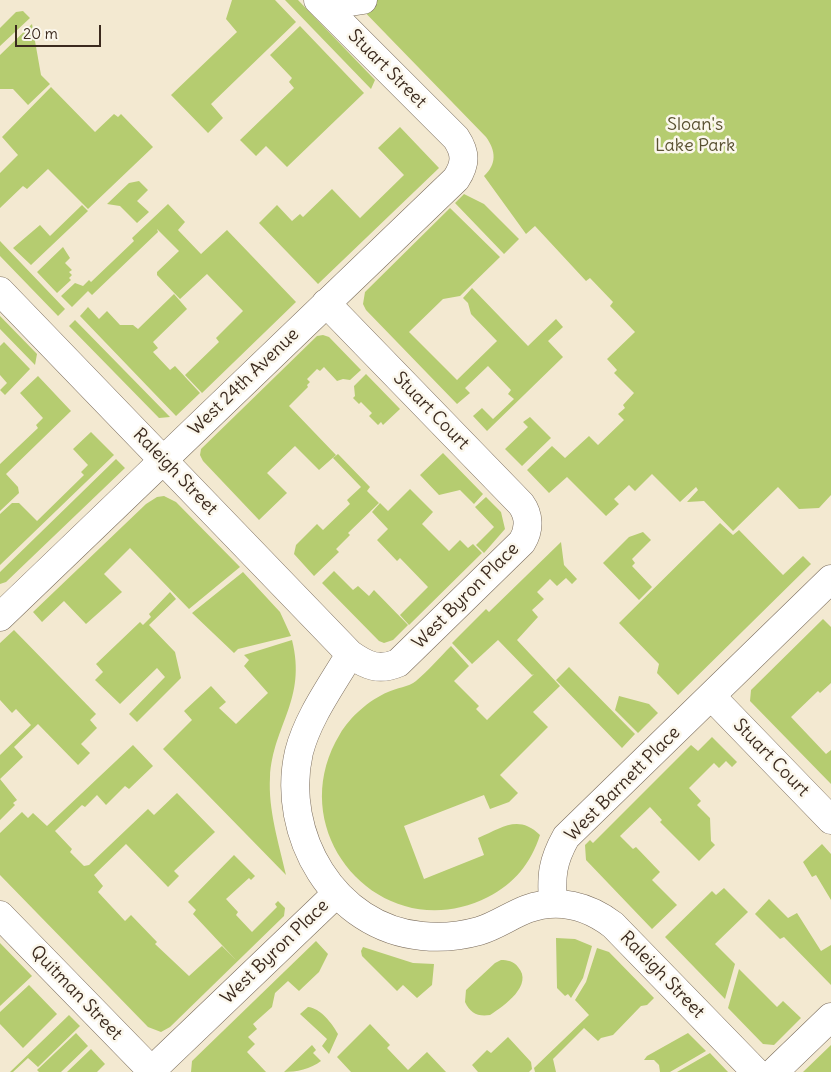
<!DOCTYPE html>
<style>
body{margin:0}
#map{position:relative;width:831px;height:1072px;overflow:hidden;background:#f3e9d1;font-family:Delius,sans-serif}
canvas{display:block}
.scale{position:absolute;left:15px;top:25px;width:86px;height:22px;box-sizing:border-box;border:2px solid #3b2a1e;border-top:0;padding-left:6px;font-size:15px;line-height:18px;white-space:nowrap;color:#3b2a1e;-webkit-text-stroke:4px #fbf7ec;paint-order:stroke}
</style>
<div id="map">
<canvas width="831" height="1072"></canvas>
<div class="scale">20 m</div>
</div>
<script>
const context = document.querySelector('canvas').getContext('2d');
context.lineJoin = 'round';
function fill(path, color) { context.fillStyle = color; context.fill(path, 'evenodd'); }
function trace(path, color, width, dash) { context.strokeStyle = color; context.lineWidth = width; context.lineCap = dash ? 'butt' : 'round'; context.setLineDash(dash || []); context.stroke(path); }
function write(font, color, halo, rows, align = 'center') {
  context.font = font + ' Delius,sans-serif'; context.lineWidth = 5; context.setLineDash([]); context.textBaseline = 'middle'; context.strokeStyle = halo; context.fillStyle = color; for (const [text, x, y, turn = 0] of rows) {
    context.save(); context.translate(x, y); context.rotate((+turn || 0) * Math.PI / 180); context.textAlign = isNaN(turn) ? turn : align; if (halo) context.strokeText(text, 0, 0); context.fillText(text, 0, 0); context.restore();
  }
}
fill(new Path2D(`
 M232,0H275L296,22L211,104L223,118L208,133L171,95L237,32L226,19Z
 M285,0H298L375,80L371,89Z
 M353,0H831V495L819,508L799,509L778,487L733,531L704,501L687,502L698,490L696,487L680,502L652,474L635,491L629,485L614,499L619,504L606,516L567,477L549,493L527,470L552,446L565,458L589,436L598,445L624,420L618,414L625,408L623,405L634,393L614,373L617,370L607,359L635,332L610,306L613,302L590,278L586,281L535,226L526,234L484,176C497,164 496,151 486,137Z
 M23,11L30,18L0,46V28L16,12Z
 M32,24L41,75L50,84L28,105L13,89H0V55Z
 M300,26L364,93L287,167L266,146L256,156L240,140L294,88L289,82L292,78L270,55Z
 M51,87L95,132L114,114L118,117L121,114L153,147L88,209L48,169L27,189L23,186L0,208V173L18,155L2,137Z
 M400,127L439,168L318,284L259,223L277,205L292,221L300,214L303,217L332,189L360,218L404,175L378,148Z
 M139,181L148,190L137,201L149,212L137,223L120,206L107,204L129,183Z
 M464,194L484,204L519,239L504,254L455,203Z
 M168,204L185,222L178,230L201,254L227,230L296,302L202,393L185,375L219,342L216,338L243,311L207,274L180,299L157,275V272L179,251L157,229L158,232L92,295L88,291L72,307L61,296L75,283L83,286L89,280L91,282L134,241L132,238Z
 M82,205L88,211L31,265L13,248L40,225L50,236Z
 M450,208L500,257L460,296L443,299L409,332L457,380L497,341L471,314L468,303L463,298L472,288L528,346L556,319L563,327L548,341L563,357L487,431L473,416L482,408L493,419L514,399L508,394L511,390L488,366L465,388L470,393L457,404L366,310L363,304L365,292Z
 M0,241L65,309L58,316L0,256Z
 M63,247L70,258L65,263L72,270L69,272L72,275L69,278L71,280L57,293L37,272Z
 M174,294L187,309L153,342L158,348L153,352L170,370L175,366L200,393L176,416L80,316L88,307L99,319L107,311L120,325H133L138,329Z
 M0,316L37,354L35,365L0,329Z
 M75,320L170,417L159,418L69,326Z
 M323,335L329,337L361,370L350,380L343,379L337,381L324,367L320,371L317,369L307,379L310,382L307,385L308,387L289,406L336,455L319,470L295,446L267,473L287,493L259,520L203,461L200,455L201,449L317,336Z
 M4,342L30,369L5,395L0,390L7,383L0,375V346Z
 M366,374L400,409L383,425L381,422L378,425L369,416L372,413L361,402L359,404L353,398L355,396L354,386Z
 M38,376L71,411L6,474L18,487L19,493L0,511V464L38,428L36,425L43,418L20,393Z
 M530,417L551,438L522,466L505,449L528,427L523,422Z
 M91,432L114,455L0,565V514L12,503H19L37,521L84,475L81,472L88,465L73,449Z
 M443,453L483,494L474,504L460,490L439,495L420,475Z
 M338,454L370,487L367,491L379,503L348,533L350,535L336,549L339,552L314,576L294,554L296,545L317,524L323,530L350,504L347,500L361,487L333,458Z
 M116,459L125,468L6,582L0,584V572Z
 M410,489L433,512L422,524L449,551L460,540L468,548L473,544L482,553L409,625L400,615L428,587L400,558L397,561L377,540L388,529L372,512L380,503L388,511Z
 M164,496L176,502L240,567L189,609L130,548L104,574L122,592L86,624L64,601L42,622L33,612L146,504L157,497Z
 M486,497L501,512L505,529L484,553L476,545L494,527L475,507Z
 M720,523L733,535L739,530L783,575L803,556L811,564L678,695L657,673L659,664L619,623Z
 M643,532L651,540L632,559L635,563L632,566L652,587L639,600L603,563L629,537Z
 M561,542L564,565L577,579L572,584L566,578L557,586L550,579L537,592L544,599L532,610L538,617L517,640L560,686L533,712L548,727L500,775L518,793L509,802L490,809L484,795L404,826L424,879L484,855L478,838C502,828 518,814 540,835C531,863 514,884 488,897C384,950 279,834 340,734C350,717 369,700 388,692C396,688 409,687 416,681C428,671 439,658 451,646L469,666L454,681L479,706L476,709L487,720L534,674L532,675L498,640L472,664L452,643L486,609L489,612Z
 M334,571L353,590L358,586L369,596L374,590L408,625L393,640L384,643L379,641L322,583Z
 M243,572L280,612L291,636L238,649L234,653L192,613Z
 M170,592L176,599L149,625L175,652L181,678L137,722L129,714L165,677L157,668L120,704L95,680L103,672L96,664L140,622L143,625L151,617L149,614Z
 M823,619L831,627V683L820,693L818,691L791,717L826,754L831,750V784L750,701L751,690Z
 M14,630L96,714L90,720L97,728L81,744L90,753L78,765L38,724L14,747L23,757L0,779L17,800L13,803L15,805L0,820V755L31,725L16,709L12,713L0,700V643Z
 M292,640C307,700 273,725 270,777C268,810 279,844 286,875L163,749L192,720L184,711L211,686L226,702L219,708L236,724L268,693L244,666L249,660L244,655Z
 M569,667L635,734L622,748L556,680Z
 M619,696L649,704L658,713L638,733L615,710Z
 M712,737L737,762L732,767L726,761L719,768L714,763L689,788L701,801L697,805L710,818L711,841L715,845L699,861L660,822L662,820L650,807L620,836L633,849L636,847L660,872L652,880L677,905L652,929L586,860L585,845L590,840L593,843L691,745L698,751Z
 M133,745L153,766L129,789L125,786L106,805L97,795L85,807L82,805L55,831L72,849L70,852L84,866L89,865L148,809L154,815L177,793L215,832L174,871L179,876L168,887L126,844L94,875L103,886L98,892L125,921L131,915L157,942L155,944L189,976L222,946L236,960L193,914L196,910L188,902L234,855L255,876L251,880L249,878L226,899L238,912L236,915L252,932L277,907L275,904L278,901L285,908L284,916L170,1027L161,1032L148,1027L0,875V833L22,812L28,818L33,813L47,826Z
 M822,844L831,854V900L816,875L812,877L803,862Z
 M724,888L748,912L715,944L735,964L725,999L665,937L712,891L716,895Z
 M769,899L788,918L797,913L821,951L831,945V985L784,937L780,939L755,914Z
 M556,938L575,939L592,946L583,978L571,998L568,994L565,996L557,988Z
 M316,941L328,954L319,972L299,991L288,981L275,993L272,1007L253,1024L257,1029L248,1037L255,1044L247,1052L266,1072H191L192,1061Z
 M0,943L32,976L0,1006Z
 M363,947L413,963L434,964L432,985L417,998L403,985L397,991L362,956L361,951Z
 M597,948L609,952L654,998L647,1005L641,1006L613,1035L601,1038L598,1041L584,1028L553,1059L556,1072H535L534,1068L589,1015L575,1000L586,982Z
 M501,960C507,960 514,961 518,967C534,985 504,1006 490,1015C478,1017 470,1013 465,1002L466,990L495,963Z
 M739,969L777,1007L783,1001L801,1018L774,1045L763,1044L728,1008Z
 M29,985L57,1014L23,1048L0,1024V1012Z
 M308,1007C320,1008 332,1023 338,1034L329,1054L322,1046L327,1039L300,1014Z
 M69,1015L80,1026L38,1067L28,1058L13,1072H10Z
 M370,1024L390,1045L387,1048L408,1070L427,1052L446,1072H351L337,1057Z
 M76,1033L88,1046L61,1072H39L37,1070Z
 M688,1033L706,1051L670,1072H660L659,1065L654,1060H644L647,1056Z
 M508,1037L531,1062L532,1069L529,1072H478L472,1065L487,1050L491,1053Z
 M312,1045L316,1050L313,1053L321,1061C311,1069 296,1072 284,1072Z
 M831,1045V1072H803Z
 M91,1049L105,1064L97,1072H67Z
 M710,1053L728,1072H677Z`), '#b5cc70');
const minor = new Path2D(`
 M324,6L363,0
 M0,291L350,654C367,666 379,671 398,663L522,542C530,529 529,515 521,504L326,303
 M0,617L456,179C466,164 466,153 456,138L318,0
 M350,654C332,685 308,717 299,752C280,834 334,928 422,936C441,938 461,936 479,931C496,926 511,915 527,909C558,898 588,906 613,925L756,1072
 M711,696L831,820
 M553,904C551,876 552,862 566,837L831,579
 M0,915L153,1072
 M150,1072L336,894
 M774,1072L831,1017`);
trace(minor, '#7b6d5d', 29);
trace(minor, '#fff', 28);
write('18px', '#3b2a1e', '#fbf7ec', [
 ["Stuart Street",387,69,45],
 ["West 24th Avenue",244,382,-44],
 ["Stuart Court",431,411,46],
 ["Raleigh Street",175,472,46],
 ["West Byron Place",466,596,-45],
 ["Stuart Court",771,758,46],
 ["West Barnett Place",623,784,-45],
 ["West Byron Place",275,952,-44],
 ["Raleigh Street",662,975,46],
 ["Quitman Street",76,993,46]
]);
write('18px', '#5a5232', '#fbf7ec', [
 ["Sloan's",695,125],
 ["Lake Park",695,146]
]);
</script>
